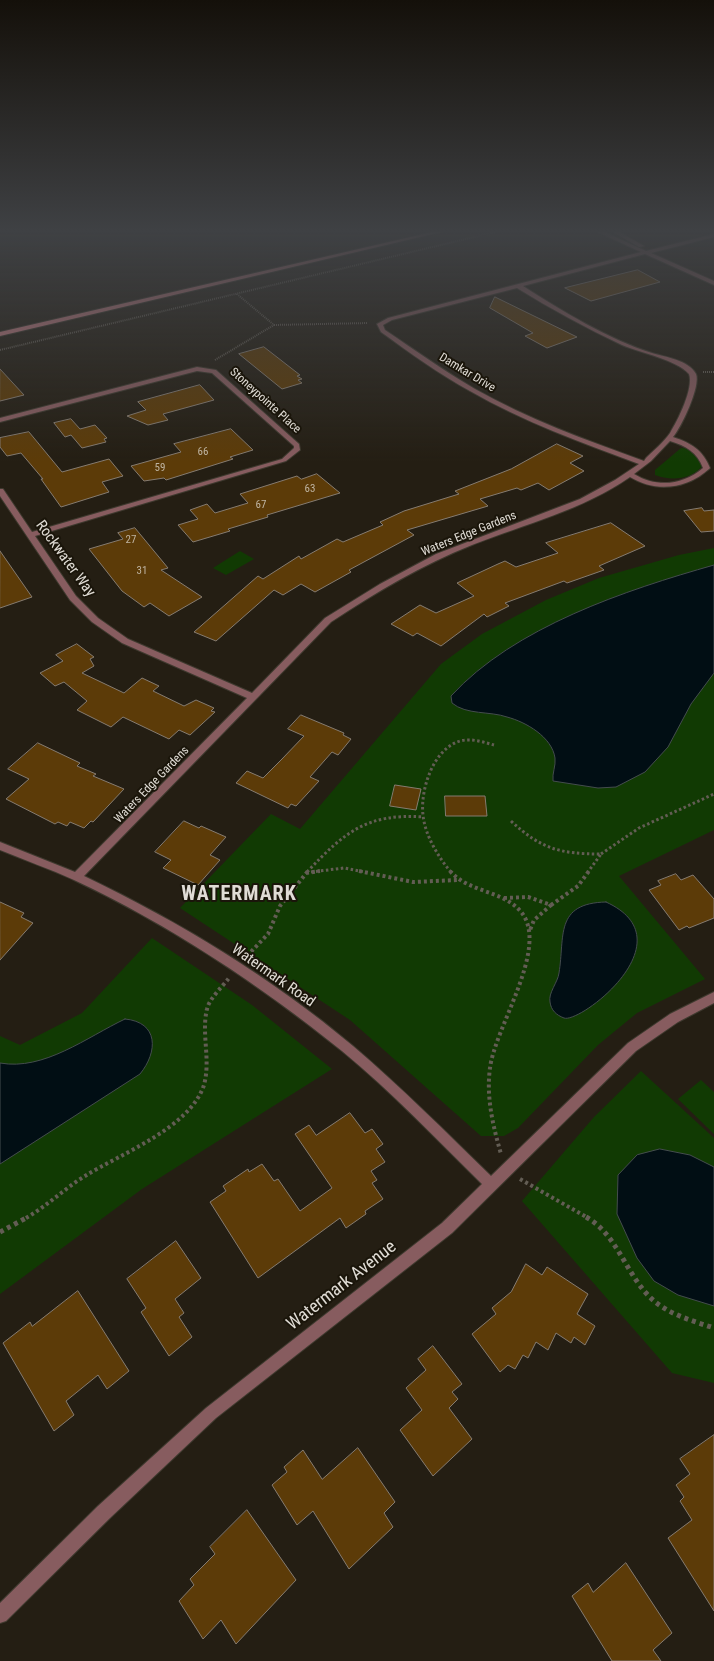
<!DOCTYPE html>
<style>
body{margin:0}
canvas{display:block;background:#241e13}
</style>
<canvas width="714" height="1661"></canvas>
<script>
const context = document.querySelector('canvas').getContext('2d');
context.lineJoin = 'round';
function fill(path, color) { context.fillStyle = color; context.fill(path, 'evenodd'); }
function trace(path, color, width, dash) { context.strokeStyle = color; context.lineWidth = width; context.lineCap = dash ? 'butt' : 'round'; context.setLineDash(dash || []); context.stroke(path); }
function write(font, color, halo, rows, align = 'center') {
  context.font = font + ' "Roboto Condensed",sans-serif'; context.lineWidth = 4; context.setLineDash([]); context.textBaseline = 'middle'; context.strokeStyle = halo; context.fillStyle = color; for (const [text, x, y, turn = 0] of rows) {
    context.save(); context.translate(x, y); context.rotate((+turn || 0) * Math.PI / 180); context.textAlign = isNaN(turn) ? turn : align; if (halo) context.strokeText(text, 0, 0); context.fillText(text, 0, 0); context.restore();
  }
}
fill(new Path2D(`
 M681,448C692,448 699,456 702,466C692,480 670,481 655,475V470Z
 M714,548V830L619,876L705,979L637,1013L598,1045L518,1128L504,1136H481L350,1020L180,908L271,814L300,829L441,664L482,634L546,600L599,578L679,555Z
 M240,551L254,559L226,575L213,568Z
 M152,938L252,1005L332,1069L142,1189L0,1294V1036L20,1045L82,1013Z
 M641,1071L714,1138V1383L672,1373L522,1201L594,1117Z
 M701,1080L714,1092V1134L678,1099Z`), '#113a03');
const water = new Path2D(`
 M714,565V673L691,704L668,747L645,772L616,787L598,788L553,781C552,773 556,766 555,758C552,737 526,722 507,717C490,711 466,715 452,703L451,696C514,627 626,590 714,565Z
 M606,902C690,940 580,1024 564,1018C556,1015 551,1010 550,1002C548,993 558,982 559,973C565,937 554,903 606,902Z
 M125,1019C159,1022 158,1052 140,1074L0,1164V1063C44,1071 87,1037 125,1019Z
 M660,1149L690,1155L714,1167V1306L678,1295L654,1281L637,1258L617,1214L618,1175L637,1155Z`);
fill(water, '#010e14');
trace(water, '#444c4e', 1);
const building = new Path2D(`
 M638,270L660,282L591,301L565,288Z
 M495,297L577,337L547,348L525,336L533,333L490,308Z
 M264,347L300,375L297,376L302,379L298,380L302,383L282,389L239,354Z
 M0,369L24,395L0,401Z
 M200,385L214,400L163,414L168,420L148,425L127,416L146,410L138,402Z
 M71,419L80,429L95,425L107,438L104,439L106,442L82,448L71,435L65,437L54,423Z
 M231,429L253,450L230,457L233,459L166,480L164,478L144,481L131,466L181,452L174,444Z
 M29,432L62,472L109,459L123,476L102,482L109,492L61,507L41,479H43L21,453L7,456L0,447V438Z
 M557,444L583,456L570,463L584,471L549,490L538,483L521,490L517,488L480,499L488,506L407,530L414,535L349,570L351,572L315,592L301,584L283,595L274,590L216,641L194,632L258,576L263,579L299,556L301,559L337,539L343,542L383,525L380,522L404,511L459,494L455,491L511,469Z
 M317,474L340,493L267,515L268,517L228,529L230,531L193,542L178,525L198,519L190,510L207,504L215,513L248,503L240,494L297,476L301,479Z
 M702,508L704,511L714,510V531L701,532L684,511Z
 M611,523L645,546L599,566L604,570L567,583L564,581L505,603L509,606L487,617L484,614L441,646L417,633L413,636L391,624L420,605L436,613L474,596L457,583L498,564L505,561L516,567L558,553L546,543Z
 M135,528L168,568L161,570L202,597L169,616L150,603L144,607L122,591L89,549L123,539L118,533Z
 M0,551L32,597L0,608Z
 M77,644L94,657L90,659L94,666L82,673L124,693L142,678L159,686L153,691L184,706L196,700L214,708L211,711L215,712L190,735L179,730L169,739L123,717L111,727L77,710L87,701L64,682L55,686L40,673L63,661L56,655Z
 M301,715L344,733L343,735L351,739L338,755L332,752L310,777L319,781L296,806L291,804L288,808L236,783L247,771L263,778L282,759L304,736L288,729Z
 M38,743L80,763L77,766L96,774L93,776L124,789L93,822L91,821L84,828L70,822L67,826L58,822L55,824L6,799L29,779L8,769Z
 M395,785L421,789L416,810L390,806Z
 M445,796H485L487,816H446Z
 M184,821L199,828L201,826L226,837L210,855L220,860L198,885L163,868L171,860L155,852Z
 M676,874L681,880L693,875L714,899V918L689,928L687,926L679,930L649,890L661,885L658,881Z
 M0,902L24,913L21,917L33,923L0,960Z
 M350,1113L365,1133L372,1129L383,1144L376,1149L385,1162L371,1171L377,1180L372,1183L383,1199L365,1211L366,1214L346,1228L340,1218L258,1278L210,1202L226,1191L223,1186L248,1169L249,1172L262,1164L274,1181L278,1179L300,1211L332,1188L295,1134L309,1125L316,1135Z
 M176,1241L201,1278L175,1299L184,1313L179,1317L192,1337L169,1356L141,1312L146,1308L127,1279Z
 M526,1264L542,1275L547,1267L588,1294L577,1314L595,1326L585,1345L574,1337L571,1343L556,1333L548,1350L536,1342L528,1358L523,1355L515,1369L508,1365L500,1372L472,1334L496,1314L492,1308L511,1292Z
 M78,1291L129,1371L107,1389L98,1375L66,1401L74,1415L54,1431L3,1343L30,1322L32,1326Z
 M433,1346L462,1384L452,1392L458,1399L449,1408L472,1439L433,1476L400,1430L422,1410L406,1388L426,1370L418,1359Z
 M714,1435V1611L668,1538L692,1520L680,1501L684,1497L676,1485L690,1474L680,1459Z
 M358,1448L395,1502L384,1513L393,1527L349,1569L313,1511L297,1525L272,1485L287,1472L284,1467L303,1450L322,1479Z
 M247,1510L296,1580L236,1644L221,1620L203,1639L179,1601L194,1585L190,1579L215,1554L210,1547Z
 M626,1563L672,1633L653,1650L661,1661H612L572,1596L588,1583L593,1592Z`);
fill(building, '#5c3b08');
trace(building, '#857b70', 1);
const street = new Path2D(`
 M591,229H598L646,251L714,234V237L651,253L714,281V285L645,254L523,286C562,311 608,339 652,353C665,357 689,360 696,374C701,386 681,428 673,437C691,443 703,450 710,468L709,469C687,489 656,493 630,477C583,510 525,524 472,545C422,565 376,592 331,622L84,876C180,922 272,978 353,1046C401,1087 446,1132 491,1176L628,1043L670,1014L714,992V1003L678,1022L636,1051L452,1233L216,1418L110,1518L6,1621L0,1623V1603L98,1506L206,1408L442,1223L482,1184C436,1139 392,1092 342,1051C260,985 170,925 74,880C50,869 24,860 0,850V842L75,872L247,698L122,643L92,622L70,600L0,496V489H3L32,532L282,459L294,448V446L212,373L197,371L0,422V418L197,367L216,370L299,444L300,450L286,461L35,536L76,596L98,618L128,639L252,693L325,618L380,584L436,554L580,499L615,480L639,464C582,443 524,422 470,391C439,374 410,353 381,332L377,324L388,318L641,252ZM517,288C551,309 586,328 622,345C641,353 677,360 689,374C694,388 678,420 670,433C664,442 654,450 646,458L644,461C586,440 528,419 475,389C444,371 415,350 385,330L383,325L392,320ZM670,441C686,446 697,452 703,468C683,485 657,488 634,474L651,461Z
 M608,229H614L644,246L639,247Z`);
const secondary = new Path2D(`
 M445,229H454L0,336V332Z`);
trace(street, '#3e392e', 2);
trace(secondary, '#3e392e', 2);
trace(new Path2D(`
 M274,325L368,323
 M0,350L508,229
 M215,360L274,325L237,294
 M703,372H714`), '#635d54', 2, [1, 1]);
trace(new Path2D(`
 M511,821C541,849 560,854 601,854L588,872
 M601,854L639,828L714,794
 M307,872C344,833 366,813 423,817
 M311,872L344,868L365,872
 M451,872C438,857 425,835 423,815C420,790 433,749 460,741C471,738 483,742 494,745`), '#635d54', 3, [2.5, 2.5]);
trace(new Path2D(`
 M359,871L413,882L458,880
 M450,871C469,893 504,890 522,913C549,949 495,1027 490,1068C486,1097 493,1126 501,1154
 M306,873L320,871
 M504,898L528,897L551,905L534,920L530,930
 M551,905L578,886L589,871
 M247,956L268,934L280,906L308,871
 M520,1179L588,1218
 M26,1218C47,1206 64,1189 85,1176C120,1154 190,1128 204,1085C211,1059 201,1034 207,1009C209,999 223,986 229,978`), '#635d54', 4, [3, 3]);
trace(new Path2D(`
 M586,1217C615,1233 624,1268 646,1293C663,1313 690,1320 714,1328
 M0,1232L28,1217`), '#635d54', 5, [4, 4]);
fill(street, '#875c5f');
fill(secondary, '#c47d83');
const sky = context.createLinearGradient(0, 0, 0, 462);
sky.addColorStop(0, '#14100a');
sky.addColorStop(0.5, '#3f4144');
sky.addColorStop(1, '#3f414400');
context.fillStyle = sky;
context.fillRect(0, 0, 714, 462);
write('11px', '#bfb4a2', null, [
 ["66",203,452],
 ["59",160,468],
 ["63",310,489],
 ["67",261,505],
 ["27",131,540],
 ["31",142,571]
]);
write('12px', '#e0dcd5', '#1a150a', [
 ["Damkar Drive",467,373,31],
 ["Stoneypointe Place",265,401,42],
 ["Waters Edge Gardens",469,534,-22],
 ["Waters Edge Gardens",152,785,-46]
]);
write('15px', '#e0dcd5', '#1a150a', [
 ["Rockwater Way",65,559,54],
 ["Watermark Road",273,976,35]
]);
write('18px', '#e0dcd5', '#1a150a', [
 ["Watermark Avenue",342,1286,-38]
]);
context.letterSpacing = '1px';
write('bold 20px', '#e0dcd5', '#1a150a', [
 ["WATERMARK",239,895]
]);
context.letterSpacing = '0px';
</script>
